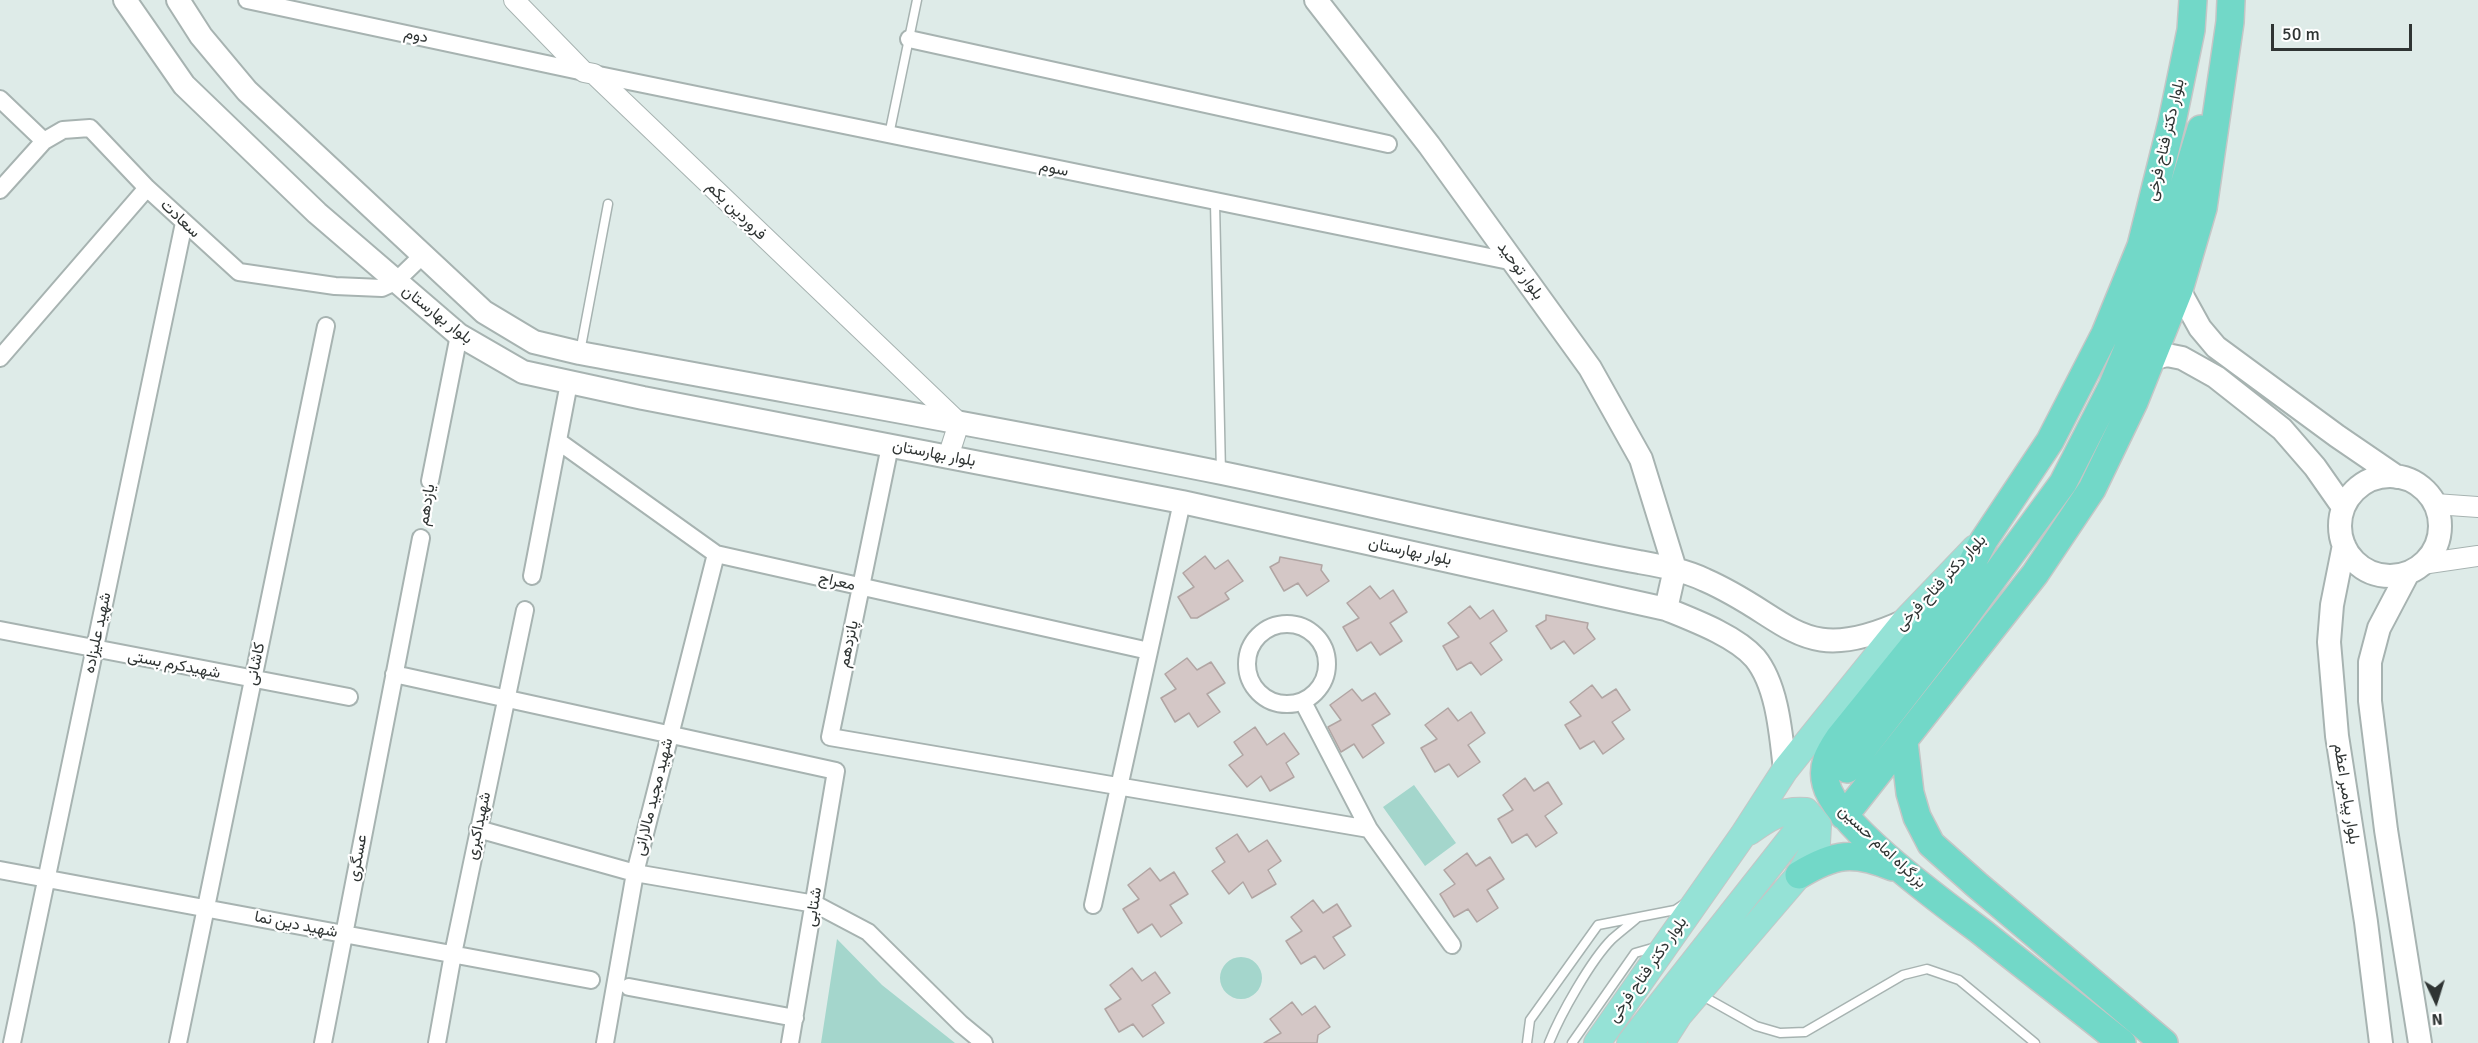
<!DOCTYPE html>
<meta charset="utf-8">
<style>
body{margin:0}
#map{position:relative;width:2478px;height:1043px;overflow:hidden;background:#deebe8;font-family:Signika,sans-serif}
canvas{display:block}
.north{position:absolute;left:2406px;top:971px;width:60px;height:60px;-webkit-text-stroke:4px #fff;paint-order:stroke;rotate:176deg;font-size:16px;font-weight:700;line-height:24px;text-align:center;color:#2f3433}
.north::after{content:'';display:block;margin:auto;width:21px;height:27px;background:#2f3433;clip-path:polygon(50% 0,100% 100%,50% 72%,0 100%)}
.scale{position:absolute;left:2271px;top:24px;width:141px;height:27px;box-sizing:border-box;border:3px solid #2f3433;border-top:0;padding-left:8px;font-size:18px;line-height:21px;white-space:nowrap;color:#2f3433;-webkit-text-stroke:4px #fff;paint-order:stroke}
</style>
<div id="map">
<canvas width="2478" height="1043"></canvas>
<div class="north">N</div>
<div class="scale">50 m</div>
</div>
<script>
const context = document.querySelector('canvas').getContext('2d');
context.lineJoin = 'round';
function fill(path, color) { context.fillStyle = color; context.fill(path, 'evenodd'); }
function trace(path, color, width, dash) { context.strokeStyle = color; context.lineWidth = width; context.lineCap = dash ? 'butt' : 'round'; context.setLineDash(dash || []); context.stroke(path); }
function write(font, color, halo, rows, align = 'center') {
  context.font = font + ' Signika,Vazirmatn,sans-serif'; context.lineWidth = 4.5; context.setLineDash([]); context.textBaseline = 'middle'; context.strokeStyle = halo; context.fillStyle = color; for (const [text, x, y, turn = 0] of rows) {
    context.save(); context.translate(x, y); context.rotate((+turn || 0) * Math.PI / 180); context.textAlign = isNaN(turn) ? turn : align; if (halo) context.strokeText(text, 0, 0); context.fillText(text, 0, 0); context.restore();
  }
}
fill(new Path2D(`
 M1414,785L1456,843L1425,866L1383,807Z
 M837,939L882,985L955,1043H821Z
 M1220 978a21 21 0 1 1 42 0a21 21 0 1 1-42 0Z`), '#a4d6cc');
const building = new Path2D(`
 M1205,556L1215,569L1228,560L1243,581L1225,593L1229,599L1197,618H1191L1178,597L1194,587L1183,573Z
 M1280,557L1322,565L1321,570L1329,581L1307,596L1298,583L1284,591L1270,567L1279,562Z
 M1370,586L1380,599L1393,590L1407,612L1390,623L1402,641L1380,655L1371,642L1357,651L1343,627L1359,618L1347,603Z
 M1470,606L1480,619L1493,610L1507,631L1490,643L1502,660L1481,675L1471,662L1457,670L1443,646L1459,637L1448,623Z
 M1546,615L1588,623L1587,628L1595,639L1574,654L1564,641L1551,649L1536,626L1546,620Z
 M1187,658L1197,670L1211,662L1225,683L1207,694L1220,712L1198,727L1189,713L1175,722L1161,698L1176,689L1165,674Z
 M1592,685L1602,698L1616,689L1630,710L1612,722L1624,739L1603,754L1594,741L1580,749L1565,725L1581,716L1570,702Z
 M1352,689L1362,701L1375,693L1390,714L1372,725L1384,743L1363,758L1354,744L1341,752L1328,727L1341,720L1330,705Z
 M1448,708L1458,721L1471,712L1485,733L1468,745L1480,762L1458,777L1449,764L1435,772L1421,748L1437,739L1425,725Z
 M1255,727L1267,745L1284,733L1299,754L1286,763L1294,777L1270,791L1261,776L1247,787L1229,765L1243,755L1234,742Z
 M1525,778L1534,791L1548,782L1562,804L1545,816L1557,833L1536,847L1527,834L1512,843L1498,819L1513,810L1503,795Z
 M1237,834L1249,852L1267,840L1281,861L1268,870L1276,884L1252,898L1243,882L1229,894L1212,871L1225,862L1216,848Z
 M1467,853L1476,866L1490,857L1504,879L1487,890L1498,908L1477,922L1468,909L1454,917L1440,894L1455,884L1444,870Z
 M1150,868L1160,881L1174,872L1188,894L1170,905L1182,923L1161,937L1152,924L1138,933L1123,909L1139,899L1128,885Z
 M1313,900L1323,913L1337,904L1351,926L1333,937L1345,955L1324,969L1315,956L1301,964L1286,941L1302,931L1291,917Z
 M1132,968L1142,981L1155,972L1170,993L1152,1005L1164,1023L1143,1037L1133,1024L1119,1032L1105,1009L1121,999L1110,985Z
 M1292,1002L1302,1015L1315,1006L1330,1027L1318,1035L1317,1043H1264L1281,1033L1270,1019Z`);
fill(building, '#d4c7c6');
trace(building, '#b1a5a3', 1.5);
const service = new Path2D(`
 M889,135L917,0
 M1215,203L1221,473
 M580,352L608,204
 M1701,995L1756,1026L1780,1033L1805,1032L1903,975L1927,969L1959,980L2035,1043
 M1527,1043L1530,1020L1598,925L1675,910L1684,904
 M1549,1043C1560,1015 1591,960 1612,939C1620,932 1629,925 1637,918
 M1572,1043L1635,953L1656,947`);
const minor = new Path2D(`
 M247,0L584,72
 M909,39L1388,144
 M594,74L1514,262
 M0,99L44,141
 M0,190L44,141L63,130L90,128L147,188L239,272L335,286L382,288L395,282L423,255
 M0,358L147,188
 M558,441L716,554L1149,651
 M890,446L830,737L1369,829L1452,945
 M430,481L459,335
 M532,576L569,383
 M1247 664a40 40 0 1 1 80 0a40 40 0 1 1-80 0Z
 M0,630L349,697
 M394,674L836,771L790,1043
 M1303,702L1369,829
 M478,829L635,873L815,904L868,932L961,1024L984,1043
 M0,870L591,980
 M1093,905L1182,502
 M629,987L795,1018
 M12,1043L184,223
 M178,1043L326,326
 M323,1043L421,538
 M437,1043L453,954L525,610
 M605,1043L635,873L716,554`);
const tertiary = new Path2D(`
 M514,0L584,72L594,74L959,423L948,457
 M2435,504L2478,507
 M2422,564L2478,556`);
const secondary = new Path2D(`
 M125,0L184,85L317,213L459,335L523,372L643,398L1182,502L1666,609C1693,620 1736,636 1755,658C1778,686 1781,736 1785,770
 M178,0L201,36L247,91L484,312L534,342L580,353C794,393 1009,430 1222,473C1361,502 1499,536 1639,562C1661,566 1684,570 1705,580C1792,618 1800,669 1905,621
 M1316,0L1429,145L1590,368L1641,459L1675,569L1666,609
 M2179,290L2200,328L2216,347L2337,436L2397,477
 M2151,359L2167,355L2182,358L2216,377L2282,429L2315,467L2343,507
 M2340 526a50 50 0 1 1 100 0a50 50 0 1 1-100 0Z
 M2344,545L2332,605L2329,642L2337,736L2366,922L2381,1043
 M2408,573L2379,628L2370,662V701L2386,830L2420,1043`);
const primary = new Path2D(`
 M1597,1043L1743,835L1785,770L1905,621L1975,548
 M1630,1043L1796,832
 M1661,1043L1679,1015L1799,875L1817,844L1818,825L1806,811C1782,809 1768,818 1749,832`);
const trunk = new Path2D(`
 M1904,742L1910,793L1917,817L1931,844L1977,885L2164,1043
 M1847,769L1956,629L2063,483L2112,387L2153,288L2201,129
 M1844,816L2035,574L2092,489L2134,402L2179,290L2203,208L2230,22L2231,0
 M1799,875C1835,853 1853,851 1893,867
 M2122,1043C2076,1006 2029,970 1983,933C1946,905 1836,826 1826,784C1821,766 1829,753 1839,738L1957,592L1984,540L2050,441L2105,334L2141,246L2172,122L2191,30L2193,0`);
trace(service, '#a7b3b1', 11);
trace(minor, '#a7b3b1', 20);
trace(tertiary, '#a7b3b1', 22);
trace(secondary, '#a7b3b1', 26);
trace(primary, '#c5c6c6', 28);
trace(trunk, '#c5c6c6', 30);
trace(new Path2D(`
 M424,523L428,497`), '#828b89', 4, [1.5, 4.5]);
trace(service, '#fff', 8);
trace(minor, '#fff', 16);
trace(tertiary, '#fff', 20);
trace(secondary, '#fff', 22);
trace(primary, '#95e2d6', 26);
trace(trunk, '#72d8c8', 27);
write('16px', '#2f3433', '#fff', [
 ["دوم",416,36,12],
 ["بلوار دکتر فتاح فرخی",2166,140,-77],
 ["سوم",1054,169,12],
 ["فروردین یکم",736,211,44],
 ["سعادت",180,219,43],
 ["بلوار توحید",1520,271,54],
 ["بلوار بهارستان",437,315,38],
 ["بلوار بهارستان",934,454,11],
 ["یازدهم",427,505,-81],
 ["بلوار بهارستان",1410,552,12],
 ["معراج",837,582,13],
 ["بلوار دکتر فتاح فرخی",1941,583,-47],
 ["شهید علیزاده",98,633,-78],
 ["پانزدهم",849,644,-78],
 ["کاشانی",256,664,-78],
 ["شهیدکرم بستی",174,665,11],
 ["بلوار پیامبر اعظم",2346,794,81],
 ["شهید مجید مالارانی",654,797,-76],
 ["شهیداکبری",479,826,-78],
 ["بزرگراه امام حسین",1882,847,43],
 ["عسگری",358,858,-79],
 ["شتابی",814,907,-81],
 ["شهید دین نما",296,925,11],
 ["بلوار دکتر فتاح فرخی",1648,970,-55]
]);
</script>
